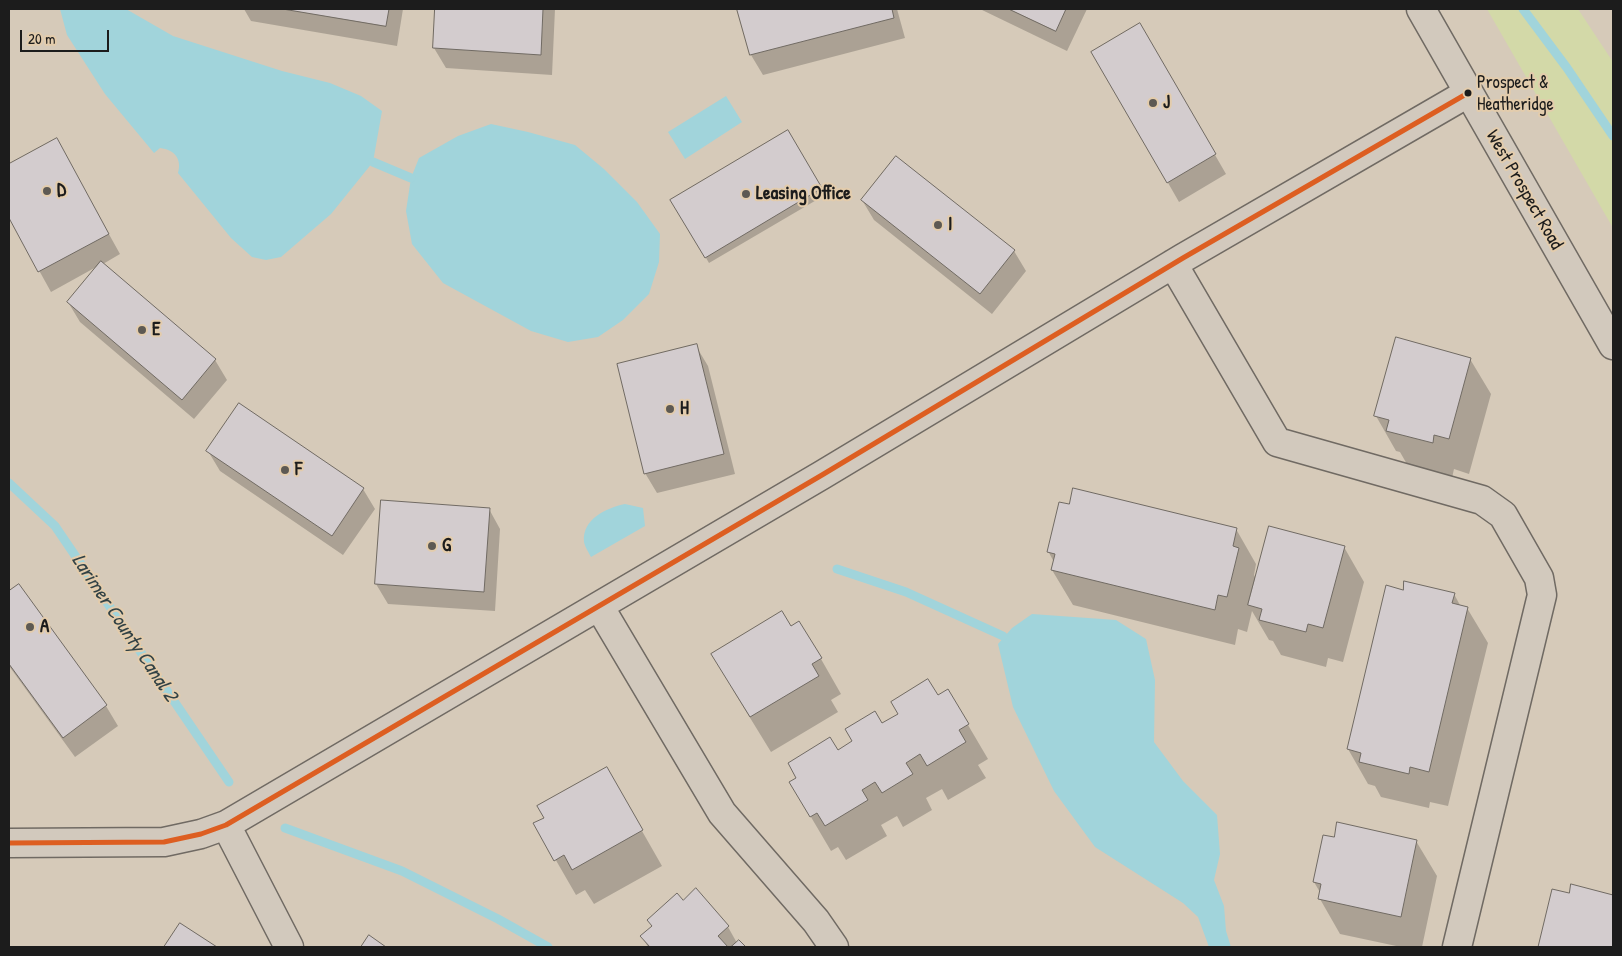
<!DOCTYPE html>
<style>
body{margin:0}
#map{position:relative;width:1622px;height:956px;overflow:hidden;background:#d6cab9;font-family:"Patrick Hand",sans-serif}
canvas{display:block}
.frame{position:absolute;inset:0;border:10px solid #1c1c1c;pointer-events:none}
.scale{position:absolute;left:20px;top:30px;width:89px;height:22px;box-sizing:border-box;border:2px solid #1c1c1c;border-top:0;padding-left:6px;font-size:15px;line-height:18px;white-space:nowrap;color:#1c1c1c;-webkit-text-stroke:4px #e3ccac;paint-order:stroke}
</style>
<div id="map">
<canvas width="1622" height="956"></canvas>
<div class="frame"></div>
<div class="scale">20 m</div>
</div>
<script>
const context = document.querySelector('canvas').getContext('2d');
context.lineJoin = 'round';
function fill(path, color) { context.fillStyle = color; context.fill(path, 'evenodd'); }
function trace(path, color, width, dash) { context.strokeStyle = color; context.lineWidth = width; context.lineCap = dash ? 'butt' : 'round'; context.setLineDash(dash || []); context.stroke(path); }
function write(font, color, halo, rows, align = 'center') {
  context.font = font + ' "Patrick Hand",sans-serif'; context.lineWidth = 4; context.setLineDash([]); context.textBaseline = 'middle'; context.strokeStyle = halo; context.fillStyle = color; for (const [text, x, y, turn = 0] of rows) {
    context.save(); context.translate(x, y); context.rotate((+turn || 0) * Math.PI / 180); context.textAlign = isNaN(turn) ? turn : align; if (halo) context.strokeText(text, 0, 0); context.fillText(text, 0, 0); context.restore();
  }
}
fill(new Path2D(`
 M1487,9H1578L1613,62V228Z`), '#d3d9a8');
fill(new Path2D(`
 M60,9H126L173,36L282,71L330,83L361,96L382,111L373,162L331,214L281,257L266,260L252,257L231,238L178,173C182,159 175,150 160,148L154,153L105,94L67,35Z
 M726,96L742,122L685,159L668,132Z
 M491,124L528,132L575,145L604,169L637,202L660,234L659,262L649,294L623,320L598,337L568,342L531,331L443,283L412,244L406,211L411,178L419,158L458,136Z
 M625,504L643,508L645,526L591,557C589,553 585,547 584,542C582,519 606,508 625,504Z
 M1032,614L1116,620L1146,639L1155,680L1154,742L1183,781L1217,815L1220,854L1214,880L1224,906L1226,931L1231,947H1209L1198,917L1183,903L1095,847L1054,791L1013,707L998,644L1012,628Z`), '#a1d4db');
fill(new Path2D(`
 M244,9H403L397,46L251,21Z
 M436,9H555L552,75L446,68L434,48Z
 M739,9H897L905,38L763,75L751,55Z
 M980,9H1087L1067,51Z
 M1140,25L1226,174L1179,202L1093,52Z
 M787,132L825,195L709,263L672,200Z
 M56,139L120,254L103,264L215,360L227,380L194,419L80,322L68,302L98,266L51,292L9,216V165Z
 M862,200L1014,251L1026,271L992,314L874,220Z
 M696,346L708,366L735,474L657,493L645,473Z
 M1470,359L1491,394L1469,474L1454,469L1452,478L1408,466L1400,452L1396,451L1376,416Z
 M208,451L363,489L375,509L343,555L220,471Z
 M489,509L500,529L495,611L388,604L376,584Z
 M1236,529L1256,564L1254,575L1256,579L1344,547L1364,582L1343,662L1328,658L1326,667L1281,655L1273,641L1269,640L1252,611L1247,632L1238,629L1235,645L1073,605L1052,570L1054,562L1048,551Z
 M19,585L106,706L118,726L75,757L9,666V593Z
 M1403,591L1454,594L1461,607L1467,608L1488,643L1448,806L1430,802L1429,808L1381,797L1375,786L1368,784L1348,749Z
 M791,627L821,659L841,694L831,700L838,712L771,752L733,690Z
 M937,697L968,725L988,759L978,765L986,778L948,800L942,789L926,798L932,810L903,827L897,816L881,825L887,836L846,860L838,847L831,851L791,783L882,725Z
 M606,768L662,866L594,904L585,890L576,895L535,824L545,818Z
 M1335,839L1416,841L1437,876L1422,947H1401L1340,934L1320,899L1321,894L1314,882Z
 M1572,886L1613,896V947H1540L1553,890L1570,894Z
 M696,890L728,927L737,943L739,942L744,947H648L642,937L653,927L648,920L683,901Z`), '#0003');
trace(new Path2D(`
 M1523,9L1567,68L1613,136
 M373,162L411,178
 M9,483L55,526L229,782
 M837,569L906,592L1003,636
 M285,828L402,871L498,919L548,947`), '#a1d4db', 9);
const building = new Path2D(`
 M283,9H389L386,26Z
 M435,9H543L541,55L433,48Z
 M737,9H892L894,18L750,55Z
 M1009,9H1066L1056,31Z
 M1140,23L1216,154L1167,183L1091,52Z
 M788,130L822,188L705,258L670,200Z
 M57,138L109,234L38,272L9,218V164Z
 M896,156L1015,250L980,294L861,200Z
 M101,261L216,359L182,400L67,302Z
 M1396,337L1471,358L1449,439L1434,435L1433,443L1386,431L1389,420L1374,416Z
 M697,344L724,454L644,474L617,364Z
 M239,403L364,488L332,536L206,451Z
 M1073,488L1237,528L1233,546L1239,548L1227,597L1218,595L1215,610L1051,570L1055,554L1047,552L1059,502L1069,504Z
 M381,500L490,508L484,592L375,584Z
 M1269,526L1345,546L1323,628L1308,624L1306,632L1259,620L1262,609L1248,605Z
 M1404,581L1455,593L1452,603L1468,607L1429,772L1410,767L1409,774L1359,762L1361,753L1347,749L1386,585L1403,590Z
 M19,584L107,705L63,738L9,664V591Z
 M782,611L791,626L799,621L822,658L812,664L819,676L750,717L711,654Z
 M928,679L938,695L948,689L969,724L959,730L966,742L927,766L920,754L906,763L913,774L882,793L875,782L862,790L868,800L825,826L817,813L810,817L789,782L796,778L788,763L830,737L838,750L852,741L845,729L875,711L882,723L898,714L891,702Z
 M607,767L643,830L572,870L564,855L554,861L533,823L544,818L537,806Z
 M1337,822L1417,840L1401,917L1318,899L1321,884L1313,882L1323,835L1334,837Z
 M1571,884L1613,895V947H1538L1552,889L1569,893Z
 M696,888L729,926L718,936L728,947H650L640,936L652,926L647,920L677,893L683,900Z
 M180,923L217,947H164Z
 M369,935L386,947H361Z
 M739,940L746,947H731Z`);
fill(building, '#d3ccce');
trace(building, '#706a63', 1);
const minor = new Path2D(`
 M1173,264L1277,442L1482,500L1503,515L1539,578L1542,595L1457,947
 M599,606L722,813L816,921L834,947
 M226,825L289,947
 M9,843L164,842L201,834L226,825L822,475L1183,258L1468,93`);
const major = new Path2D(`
 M1421,9L1613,345`);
trace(minor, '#706a63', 31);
trace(major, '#706a63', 31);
trace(minor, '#d2c9bd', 28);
trace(major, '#d2c9bd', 28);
trace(new Path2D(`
 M9,843L164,842L201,834L226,825L822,475L1183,258L1468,93`), '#dd5e21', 5);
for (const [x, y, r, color] of [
 [1468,93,4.5,"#1c1c1c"],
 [1153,103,5,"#5d5953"],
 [47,191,5,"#5d5953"],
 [746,194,5,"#5d5953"],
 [938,225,5,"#5d5953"],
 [142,330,5,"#5d5953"],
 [670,409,5,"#5d5953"],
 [285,470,5,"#5d5953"],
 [432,546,5,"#5d5953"],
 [30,627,5,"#5d5953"]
]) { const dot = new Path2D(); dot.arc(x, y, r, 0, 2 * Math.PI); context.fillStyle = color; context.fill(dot); trace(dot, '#e3ccac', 2); }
write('18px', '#1c1c1c', '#e3ccac', [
 ["Prospect &",1477,83],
 ["Heatheridge",1477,105]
], 'left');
write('bold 19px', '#1c1c1c', '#e3ccac', [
 ["J",1163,103],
 ["D",57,191],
 ["Leasing Office",756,194],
 ["I",948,225],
 ["E",152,330],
 ["H",680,409],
 ["F",295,470],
 ["G",442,546],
 ["A",40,627]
], 'left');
write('19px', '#1c1c1c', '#e3ccac', [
 ["West Prospect Road",1524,190,60]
]);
write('italic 20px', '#324245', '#e3ccac', [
 ["Larimer County Canal 2",124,628,56]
]);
</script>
